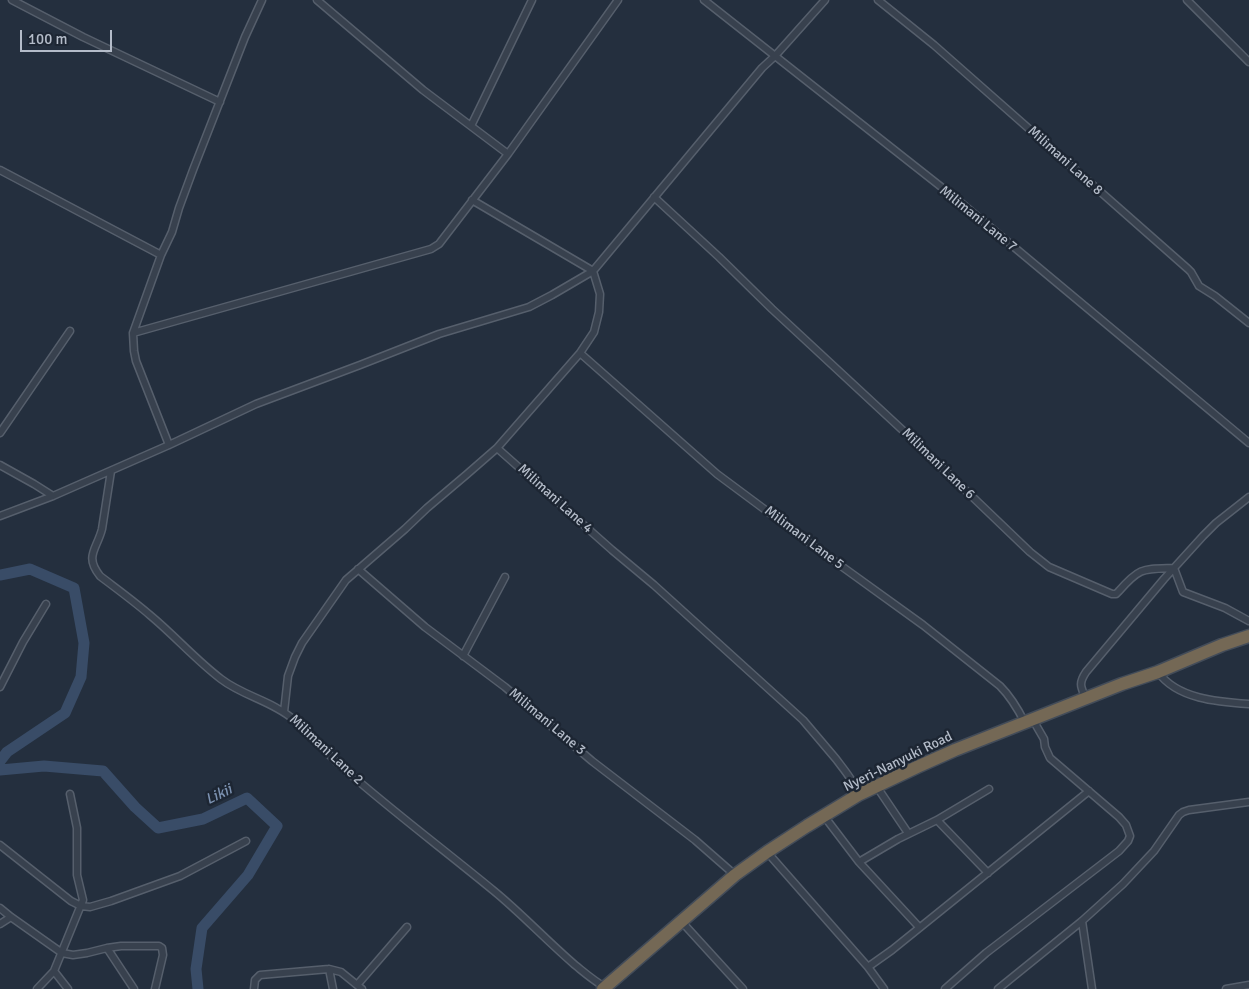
<!DOCTYPE html>
<style>
body{margin:0}
#map{position:relative;width:1249px;height:989px;overflow:hidden;background:#242f3e;font-family:Signika,sans-serif}
canvas{display:block}
.scale{position:absolute;left:20px;top:30px;width:92px;height:22px;box-sizing:border-box;border:2px solid #b4bcc9;border-top:0;padding-left:6px;font-size:15px;line-height:18px;white-space:nowrap;color:#b4bcc9;-webkit-text-stroke:4px #1d2633;paint-order:stroke}
</style>
<div id="map">
<canvas width="1249" height="989"></canvas>
<div class="scale">100 m</div>
</div>
<script>
const context = document.querySelector('canvas').getContext('2d');
context.lineJoin = 'round';
function trace(path, color, width, dash) { context.strokeStyle = color; context.lineWidth = width; context.lineCap = dash ? 'butt' : 'round'; context.setLineDash(dash || []); context.stroke(path); }
function write(font, color, halo, rows, align = 'center') {
  context.font = font + ' Signika,sans-serif'; context.lineWidth = 5; context.setLineDash([]); context.textBaseline = 'middle'; context.strokeStyle = halo; context.fillStyle = color; for (const [text, x, y, turn = 0] of rows) {
    context.save(); context.translate(x, y); context.rotate((+turn || 0) * Math.PI / 180); context.textAlign = isNaN(turn) ? turn : align; if (halo) context.strokeText(text, 0, 0); context.fillText(text, 0, 0); context.restore();
  }
}
trace(new Path2D(`
 M0,575L30,569L74,588L84,643L81,677L65,713L7,752L0,761
 M0,770L44,766L103,771L135,807L158,828L203,819L247,798L277,826L248,875L202,928L196,969L198,989`), '#394c67', 11);
const street = new Path2D(`
 M12,0L83,37L220,102
 M317,0L423,90L508,154
 M704,0L954,197L1249,443
 M878,0L934,45L968,75L1188,269L1191,272L1199,286L1215,296L1249,323
 M1187,0L1249,62
 M471,126L532,0
 M0,170L161,255
 M654,197L719,257L772,309L910,437L1030,552L1049,567L1112,594H1116L1119,591C1140,567 1143,569 1174,568L1183,592L1225,608L1249,621
 M472,200L593,271L600,294L599,312L594,332L580,353L497,448
 M133,333L161,255L172,232L179,208L193,170L245,37L262,0
 M580,353L717,474L826,555L923,625L1000,686C1011,697 1018,709 1025,723
 M0,433L70,331
 M169,445L136,361L134,351L133,333L431,249L439,244L508,154L618,0
 M0,465L34,484L53,496
 M111,471L102,529C97,549 84,556 100,576C117,589 135,602 151,616C175,636 196,660 221,679C243,696 272,701 293,719C311,734 325,752 342,767C391,810 443,849 494,891C522,914 547,941 575,965C585,973 594,981 605,987
 M0,516L53,496L169,445L256,404L360,365L439,334L529,307L552,295L593,271L762,68L775,56L825,0
 M358,569L425,627L505,687L592,761L695,840L735,875
 M463,656L505,577
 M1158,672C1177,699 1218,702 1249,704
 M0,687L23,642L46,604
 M1086,699C1081,687 1078,684 1086,672L1164,579L1203,536L1216,523L1249,497
 M284,712L288,676L295,657L302,643L346,580L405,529L427,508L466,475L497,448L612,550L654,585L803,720C814,733 825,746 836,759C845,771 854,781 858,795
 M877,787L908,833
 M824,816L859,862L919,927
 M937,820L988,873
 M0,845L71,901L81,906L90,907L111,901L180,876L246,841
 M767,852L868,967L884,989
 M859,862L898,839L937,820L989,789
 M0,908L11,917L62,953L73,955L87,953L107,948L121,946H159L162,948L163,955L155,989
 M681,921L743,989
 M1082,921L1092,989
 M0,924L11,917
 M107,948L134,989
 M868,967L892,950L1089,791
 M329,969L333,989
 M54,971L68,989
 M357,985L407,927
 M37,989L54,971L83,900L77,875V828L70,794
 M254,989L255,980L260,975L329,969L341,972L362,989
 M945,989L986,953L1119,851L1128,841L1130,836L1126,825L1119,817L1050,758L1045,747L1044,739L1033,720
 M998,989L1082,921L1123,884L1154,851L1179,815L1183,812L1189,810L1249,802
 M1226,989L1249,985`);
const highway = new Path2D(`
 M603,989L735,875L767,852L807,826L858,795L917,767L955,750L1122,684L1158,672L1222,645L1249,636`);
trace(street, '#565f6c', 9);
trace(highway, '#434c59', 15);
trace(street, '#38414e', 6);
trace(highway, '#746855', 12);
write('14px', '#b4bcc9', '#1d2633', [
 ["Milimani Lane 8",1065,161,42],
 ["Milimani Lane 7",978,219,39],
 ["Milimani Lane 6",938,464,44],
 ["Milimani Lane 4",555,499,42],
 ["Milimani Lane 5",804,538,37],
 ["Milimani Lane 3",547,722,40],
 ["Milimani Lane 2",326,750,43],
 ["Nyeri-Nanyuki Road",898,762,-26]
]);
write('italic 15px', '#7c92b1', '#1d2633', [
 ["Likii",219,795,-26]
]);
</script>
